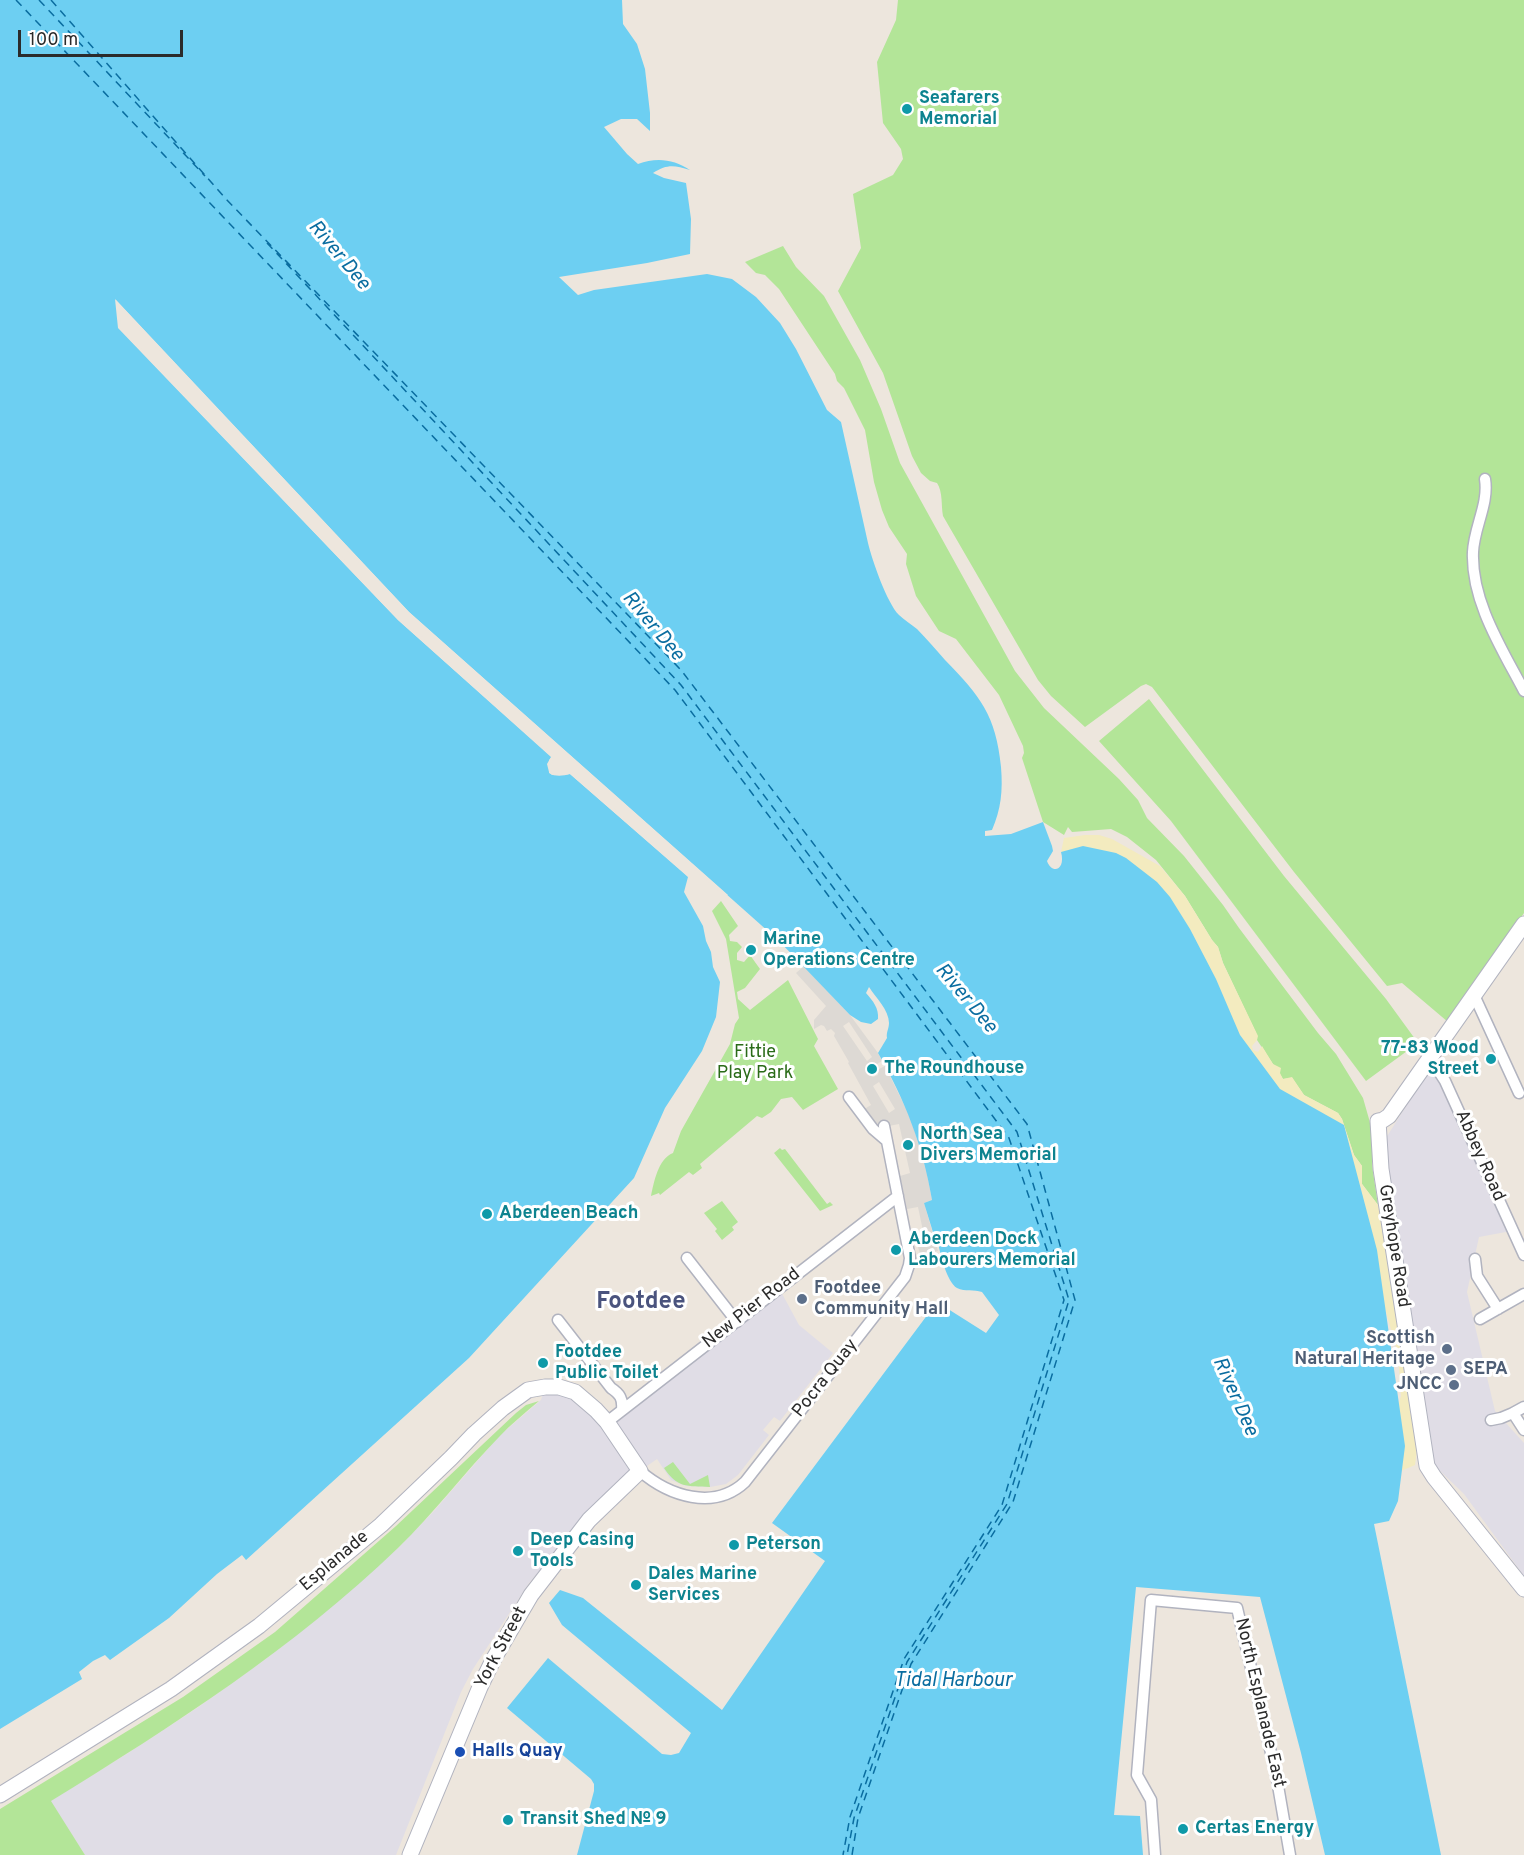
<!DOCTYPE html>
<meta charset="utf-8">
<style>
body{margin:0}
#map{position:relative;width:1524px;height:1855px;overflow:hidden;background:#ede6dd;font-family:Overpass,sans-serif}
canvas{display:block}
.scale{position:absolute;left:18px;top:30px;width:165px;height:27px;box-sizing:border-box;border:3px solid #2b2b2b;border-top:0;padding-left:8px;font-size:18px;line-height:21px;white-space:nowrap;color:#2b2b2b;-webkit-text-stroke:4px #fff;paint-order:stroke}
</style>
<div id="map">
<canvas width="1524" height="1855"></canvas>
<div class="scale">100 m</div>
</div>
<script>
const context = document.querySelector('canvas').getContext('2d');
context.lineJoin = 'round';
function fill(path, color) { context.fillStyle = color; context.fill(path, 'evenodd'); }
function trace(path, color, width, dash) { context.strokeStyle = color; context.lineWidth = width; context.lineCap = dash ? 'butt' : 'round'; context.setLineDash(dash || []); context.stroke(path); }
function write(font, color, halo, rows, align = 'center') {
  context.font = font + ' Overpass,sans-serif'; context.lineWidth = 6; context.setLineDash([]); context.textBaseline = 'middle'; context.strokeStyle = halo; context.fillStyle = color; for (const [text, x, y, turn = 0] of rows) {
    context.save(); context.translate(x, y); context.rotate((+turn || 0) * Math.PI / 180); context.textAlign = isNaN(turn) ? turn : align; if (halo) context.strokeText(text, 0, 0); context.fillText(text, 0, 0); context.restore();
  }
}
fill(new Path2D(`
 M1429,1070L1438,1078L1457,1121L1511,1231L1479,1237L1467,1292L1495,1411L1524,1443V1576L1464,1494L1436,1467L1426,1438L1384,1141Z
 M779,1288L799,1325L833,1353L780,1421L774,1417L763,1430L769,1435L738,1475L726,1484L710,1487L686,1486L671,1480L657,1459L640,1471L570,1535L529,1583L473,1669L461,1692L396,1855H85L50,1801L128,1753L197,1708L267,1658L317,1618L398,1548L434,1511L499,1436L541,1400L545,1387H559L607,1422Z`), '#e0dde6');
fill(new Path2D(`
 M898,0H1524V913L1448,1022L1402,983L1387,986L1294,872L1152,687L1146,684L1141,686L1085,727L1051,696L1038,680L943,516C941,505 943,492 937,483L930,481L921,473L912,456L883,373L838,291L861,248L853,194L893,175L903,159L901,149L883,123L877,62L896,20Z
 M783,246L796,267L824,296L860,360L881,409L900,463L1015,671L1044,708L1119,779L1138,800L1147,818L1184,856L1223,905L1239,928L1318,1033L1336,1054L1363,1098L1369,1119L1372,1132V1165L1378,1205L1362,1184V1166L1354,1155L1342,1119L1338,1113L1304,1095L1292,1078L1283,1079L1257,1040L1256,1033L1223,963L1218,947L1212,940L1185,896L1156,860L1127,837L1111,829L1072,832L1068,827L1064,835L1043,822L1022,758L1024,753L1023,746L999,695L956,639L939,631L916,596L906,564L907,554L889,527L882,510L874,482L865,430L844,388L837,381L835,374L779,289L765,275L756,273L745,262Z
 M1149,699L1284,876L1386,999L1418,1043L1366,1081L1171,821L1099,741Z
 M721,901L738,926L729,935L730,941L737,942L742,947L737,953V960L744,962L750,955L760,969L745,988L737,992L738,999L750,1010L788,980L818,1039L814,1046L838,1089L803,1110L792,1097L781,1099L771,1112L762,1118L757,1116L700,1164L702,1168L693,1175L689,1172L660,1195L659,1193L651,1196C654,1182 658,1159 673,1153L681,1131L730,1044L735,1024L739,1018L726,939L712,911Z
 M780,1148L782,1150L785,1149L827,1204L830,1202L833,1205L820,1211L774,1153Z
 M722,1201L738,1222L732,1227L734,1230L722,1240L715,1231L717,1229L704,1213Z
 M539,1401C525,1413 511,1424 499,1437C464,1473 434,1513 398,1548C294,1648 173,1726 51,1801L85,1855H0V1809L183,1697L275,1632L396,1526L516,1413L526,1405Z
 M673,1462L690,1484L708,1475L710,1487C687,1486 677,1488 664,1468Z`), '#b3e598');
fill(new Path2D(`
 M1085,835H1099L1112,839L1160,866L1185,896L1212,940L1218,947L1223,963L1258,1036L1257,1040L1252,1046L1253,1050L1258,1052L1262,1046L1273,1064L1281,1068L1280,1073L1283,1079L1292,1077L1304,1095L1338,1113L1342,1119L1354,1155L1362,1166V1184L1378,1205L1412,1414L1417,1450L1415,1465L1401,1471L1398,1501L1390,1495L1397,1409L1401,1396L1398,1354L1382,1298L1305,1121L1061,852L1064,838Z`), '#f3ebbf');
fill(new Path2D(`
 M804,966L850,1015L878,1053L882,1061L877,1064L871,1062L866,1065L865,1070L868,1075L873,1077L878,1075L879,1069L885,1066L911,1119L927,1174L932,1200L924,1203L938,1251L920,1254L918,1247L926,1245L918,1207L907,1209L900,1176L910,1173L899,1124L873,1129L861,1111L871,1105L848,1063L849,1062L834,1036L835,1033L831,1029L827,1031L824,1026L821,1025L814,1029V1020L826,1006L796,973ZM849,1022L872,1057L867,1061L843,1026ZM879,1082L895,1109L889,1113L873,1086Z`), '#ddd9d4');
fill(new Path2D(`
 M0,0H622L623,24L637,44L645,69L650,113V131L637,119H621L604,127L627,154L638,164C656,157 674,159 690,170C674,165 667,164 653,173L664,178L686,183L691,219L690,254L647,263L559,277L578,295L594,290L707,274L732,279L756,297L780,323L796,349L827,410L841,422L868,543C872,560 887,603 899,615C904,620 911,624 917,629C927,639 936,650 945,660C980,696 996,715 1001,767C1003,791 1001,809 992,830L985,831V836L1011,834L1043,822L1052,846L1053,851L1047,861C1052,875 1066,870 1061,852L1083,846L1116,853L1126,858L1157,882L1170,897L1190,929L1216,979L1240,1035L1280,1089L1344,1125L1377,1250L1405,1446L1398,1501L1389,1521L1374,1524L1441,1855H1325L1301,1753L1260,1597L1136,1587L1114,1815L1140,1816L1143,1855H577L594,1791V1784L591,1779L507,1708L548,1658L662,1754L671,1755L679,1753L691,1733L562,1625L549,1603L560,1590L583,1598L722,1710L825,1561L772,1523L937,1302L986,1333L999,1315L982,1292C974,1289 965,1292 957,1288C947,1282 940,1254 938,1242H936L924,1203L932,1200C923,1146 905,1100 878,1053L887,1038C886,1032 889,1029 889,1023C889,1010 876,998 869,987L866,993C873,1001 879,1008 878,1019L871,1024L861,1022L850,1015L779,941L409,612L116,300L119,328L398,620L552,757L549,760V773C555,777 563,776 570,774L688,877L684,892L703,926L706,941L711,952L713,967L720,982L716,1017L702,1051L665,1108L634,1178L469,1358L246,1560L242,1555L217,1574L169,1618L110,1660L105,1655L93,1661L79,1672L82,1679L0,1729Z`), '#6dcff2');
fill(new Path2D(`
 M115,299L409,612L728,895L725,897L407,614L119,308L121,327L400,617L554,755V758L550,765L552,771L562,773L572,772L690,875L691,879L570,774L552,775L549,772L547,764L551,757L398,620L118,328Z`), '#ede6dd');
trace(new Path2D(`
 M16,0L675,690L1009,1138L1064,1300L1002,1505L904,1659L850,1817L843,1855
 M39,0L205,176
 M51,0L226,199L681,670L1027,1124L1075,1300L1013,1502L911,1664L858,1818L852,1855
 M267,243L681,685L1017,1132L1069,1300L1007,1504L907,1662L854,1818L847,1855`), '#0a6da0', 1.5, [8, 6]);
const street = new Path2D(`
 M1485,479C1489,504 1474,527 1473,552C1471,601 1502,649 1524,691
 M1474,995L1519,1093
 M1428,1060L1434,1064L1445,1081L1524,1255
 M849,1097L873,1129L887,1141
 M687,1258L737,1322
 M1475,1259L1477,1276L1498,1309
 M1480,1319L1524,1294
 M558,1320L611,1388C620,1394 623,1399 622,1409
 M1524,1407L1513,1413L1524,1430
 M1491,1420L1501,1418L1513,1413
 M607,1422L898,1196
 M640,1471C669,1496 714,1511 745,1482L905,1277L909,1265L910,1258L884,1126
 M1155,1855L1151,1800L1137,1775L1151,1600L1237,1608L1276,1774L1290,1855`);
const secondary = new Path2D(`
 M1524,924L1389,1116L1383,1120L1378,1121L1381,1169L1427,1466L1434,1477L1524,1589
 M0,1795L171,1689L259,1626L381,1525L451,1458L474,1434L503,1408L528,1390L545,1387H559L575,1392L596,1410L607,1422L640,1471L589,1520L531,1595L493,1660L480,1687L410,1855`);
trace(street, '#b1b3bf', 13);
trace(secondary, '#b1b3bf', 17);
trace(street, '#fff', 10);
trace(secondary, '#fff', 15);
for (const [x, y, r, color] of [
 [907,109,6,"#0f9aa8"],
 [751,950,6,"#0f9aa8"],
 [1491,1059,6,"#0f9aa8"],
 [872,1069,6,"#0f9aa8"],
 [908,1145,6,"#0f9aa8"],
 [487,1214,6,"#0f9aa8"],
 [896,1250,6,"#0f9aa8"],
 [802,1299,6,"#5c6f8a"],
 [1447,1349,6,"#5c6f8a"],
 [543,1363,6,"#0f9aa8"],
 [1451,1370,6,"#5c6f8a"],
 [1454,1385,6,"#5c6f8a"],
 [734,1545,6,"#0f9aa8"],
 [518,1551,6,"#0f9aa8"],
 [636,1585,6,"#0f9aa8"],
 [460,1752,6,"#1a4fb4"],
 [508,1820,6,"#0f9aa8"],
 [1183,1829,6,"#0f9aa8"]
]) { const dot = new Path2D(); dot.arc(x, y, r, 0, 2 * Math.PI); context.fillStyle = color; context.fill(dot); trace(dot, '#fff', 2); }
write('bold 18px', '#0d838f', '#fff', [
 ["Seafarers",919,99],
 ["Memorial",919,120],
 ["Marine",763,940],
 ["Operations Centre",763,961],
 ["77-83 Wood",1479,1049,"right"],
 ["Street",1479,1070,"right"],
 ["The Roundhouse",884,1069],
 ["North Sea",920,1135],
 ["Divers Memorial",920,1156],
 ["Aberdeen Beach",499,1214],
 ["Aberdeen Dock",908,1240],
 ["Labourers Memorial",908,1261],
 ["Footdee",555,1353],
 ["Public Toilet",555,1374],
 ["Deep Casing",530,1541],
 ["Tools",530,1562],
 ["Peterson",746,1545],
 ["Dales Marine",648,1575],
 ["Services",648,1596],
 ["Transit Shed № 9",520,1820],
 ["Certas Energy",1195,1829]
], 'left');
write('18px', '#2a6b18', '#fff', [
 ["Fittie",755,1053],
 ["Play Park",755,1074]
]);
write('18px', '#2b2b2b', '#fff', [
 ["Abbey Road",1479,1156,66],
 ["Greyhope Road",1393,1246,81],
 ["New Pier Road",752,1309,-38],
 ["Pocra Quay",826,1379,-52],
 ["Esplanade",335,1562,-40],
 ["York Street",502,1648,-62],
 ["North Esplanade East",1259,1703,77]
]);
write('bold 18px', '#4e5e75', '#fff', [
 ["Footdee",814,1289],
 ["Community Hall",814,1310],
 ["Scottish",1435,1339,"right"],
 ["Natural Heritage",1435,1360,"right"],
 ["SEPA",1463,1370],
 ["JNCC",1442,1385,"right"]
], 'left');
write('bold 18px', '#164399', '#fff', [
 ["Halls Quay",472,1752]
], 'left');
write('italic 20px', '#0a6da0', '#fff', [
 ["River Dee",338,256,50],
 ["River Dee",652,627,50],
 ["River Dee",965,999,50],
 ["River Dee",1234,1397,66],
 ["Tidal Harbour",953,1682]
]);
write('bold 24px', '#4a537d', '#fff', [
 ["Footdee",641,1303]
]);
</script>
